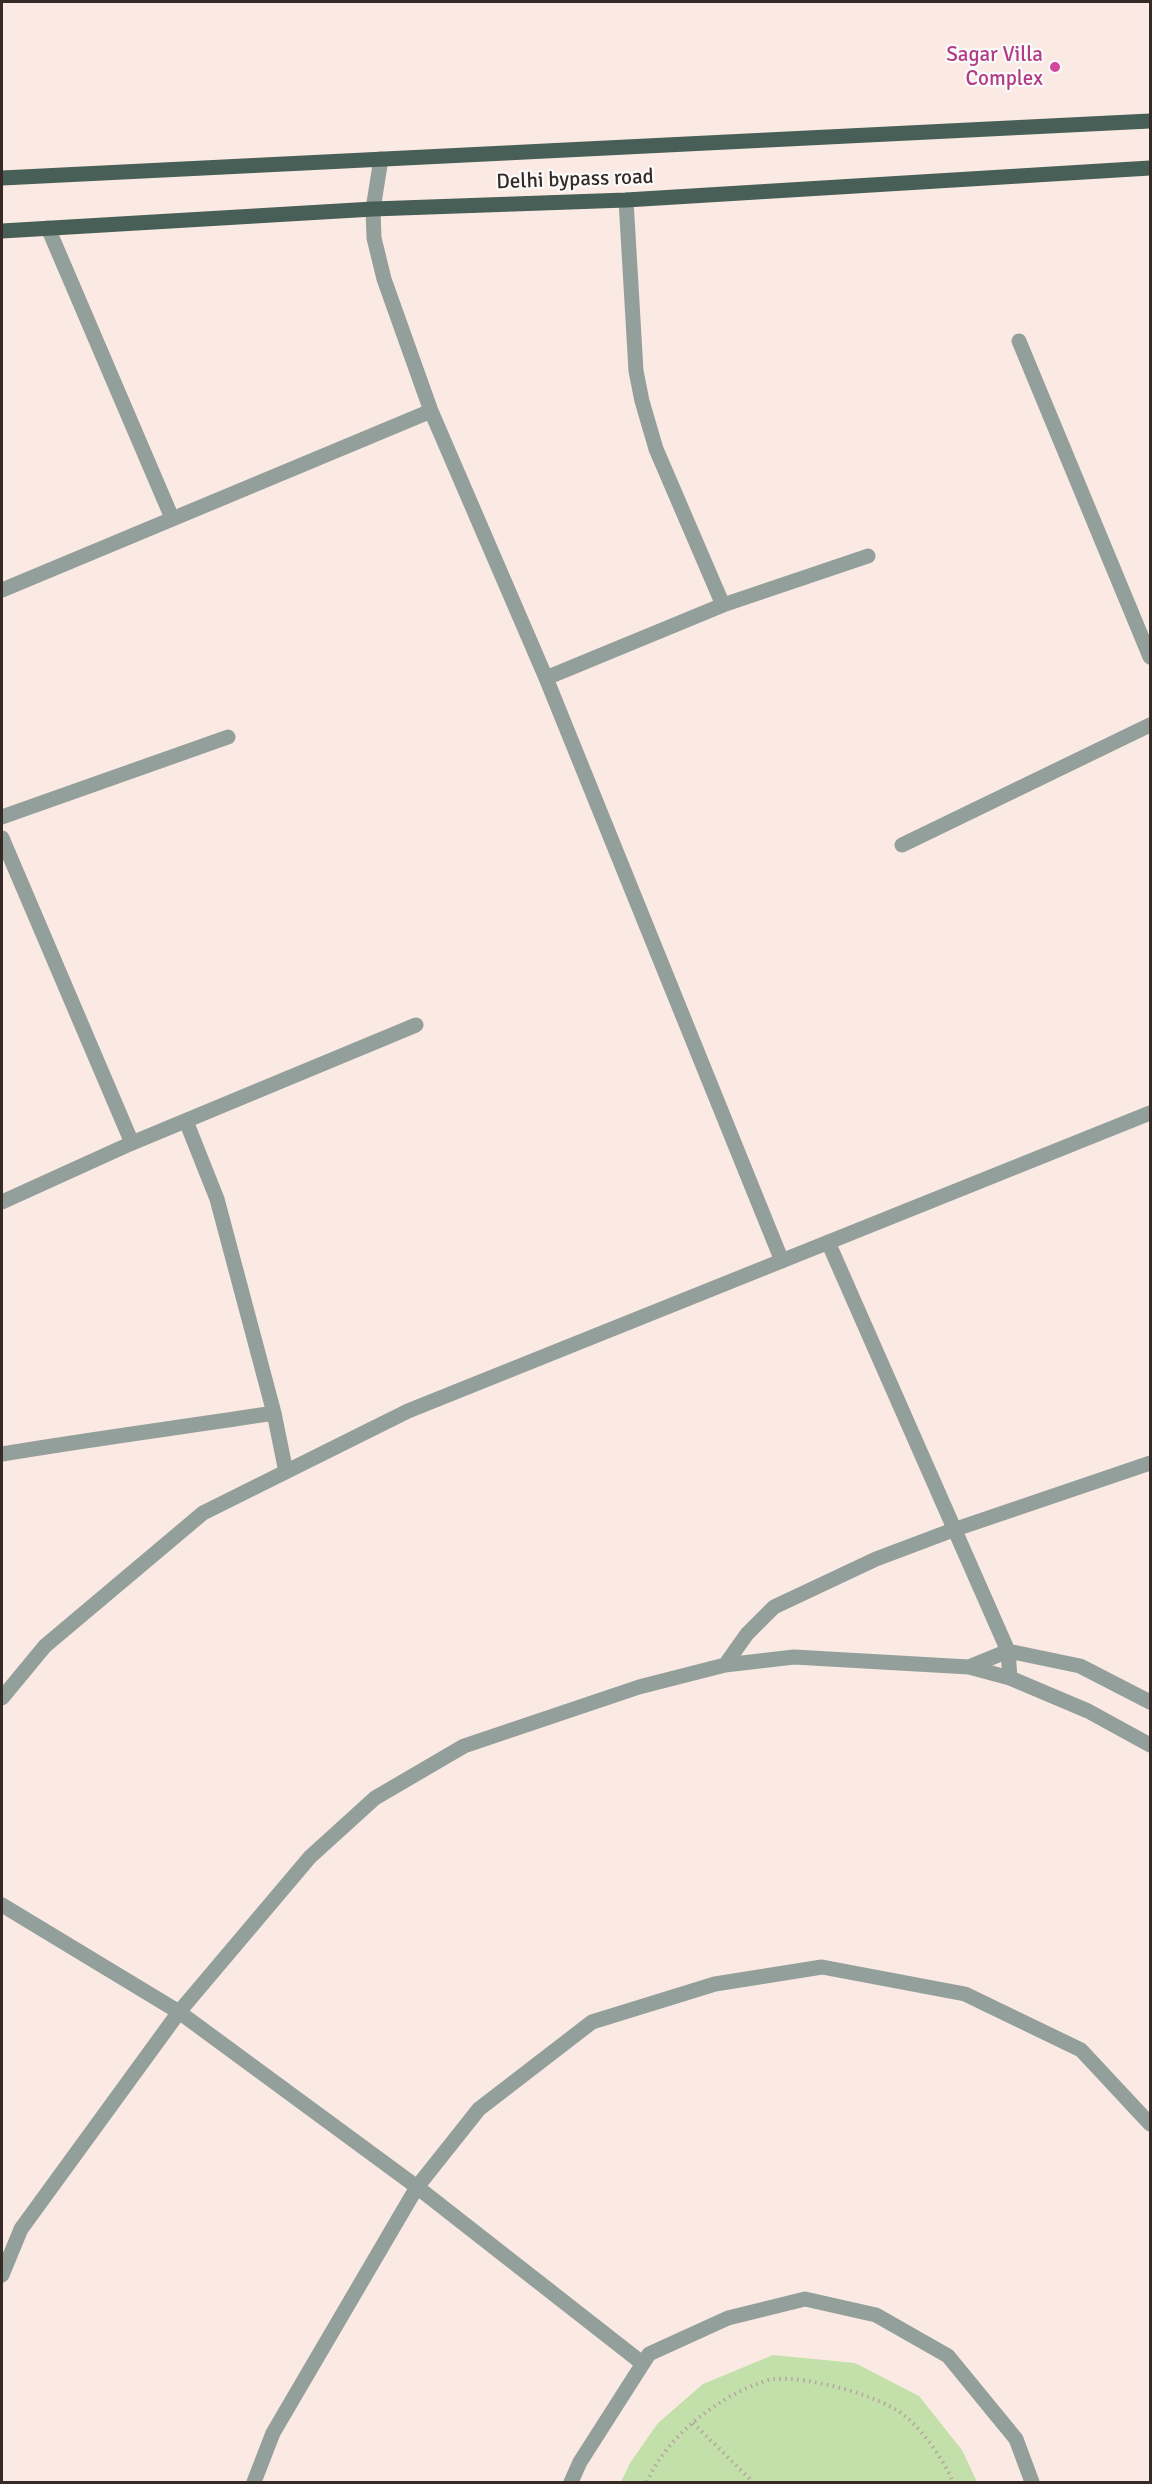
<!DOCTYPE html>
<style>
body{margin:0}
#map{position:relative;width:1152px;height:2484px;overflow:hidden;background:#fbeae3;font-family:Signika,sans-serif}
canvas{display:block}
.frame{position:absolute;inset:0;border:3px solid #352a26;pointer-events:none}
</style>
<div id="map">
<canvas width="1152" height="2484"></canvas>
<div class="frame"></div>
</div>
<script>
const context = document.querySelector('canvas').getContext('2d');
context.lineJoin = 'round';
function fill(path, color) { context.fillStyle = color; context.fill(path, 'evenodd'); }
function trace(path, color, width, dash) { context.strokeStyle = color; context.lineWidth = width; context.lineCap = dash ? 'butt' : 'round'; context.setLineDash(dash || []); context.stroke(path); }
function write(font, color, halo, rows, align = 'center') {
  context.font = font + ' Signika,sans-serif'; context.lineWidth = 4.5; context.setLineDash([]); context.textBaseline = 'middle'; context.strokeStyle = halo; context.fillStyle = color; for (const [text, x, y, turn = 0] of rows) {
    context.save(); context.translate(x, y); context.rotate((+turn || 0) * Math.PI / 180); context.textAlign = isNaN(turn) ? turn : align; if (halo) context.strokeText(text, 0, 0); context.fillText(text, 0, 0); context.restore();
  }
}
fill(new Path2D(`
 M773,2355L855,2363L919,2396L962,2450L977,2482H621L630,2463L658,2423L703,2384Z`), '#c3e0aa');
trace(new Path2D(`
 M693,2423L753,2482
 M647,2482C665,2439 714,2400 757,2384C762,2382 769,2379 774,2379C807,2376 880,2395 905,2416C925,2433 943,2459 953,2482`), '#b5a6a0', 4, [1.5, 4.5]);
trace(new Path2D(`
 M381,159L373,209L374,238L384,279L431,411L546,678L782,1261
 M626,200L636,371L642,401L656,449L723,605
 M48,228L172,518
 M1019,341L1150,657
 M2,590L431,411
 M546,678L723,605L868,556
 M2,817L228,737
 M2,838L132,1143
 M902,845L1150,725
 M186,1121L217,1199L274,1413L286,1472
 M2,1202L132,1143L416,1025
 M828,1242L1008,1651L1010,1678
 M2,1454C92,1439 183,1427 274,1413
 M725,1665L747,1634L774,1607L876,1559L953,1530L1150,1463
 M969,1667L1008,1651L1080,1666L1150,1702
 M2,1698L45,1646L203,1513L408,1411L1150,1113
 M2,1905L179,2012L417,2187L642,2363
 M2,2275L21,2229L179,2012L310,1857L375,1798L464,1746L639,1687L725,1665L794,1657L969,1667L1010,1678L1088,1711L1150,1745
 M254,2482L273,2433L417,2187L479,2109L592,2022L715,1984L822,1967L965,1994L1081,2050L1150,2124
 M571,2482L580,2462L649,2354L728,2318L805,2299L876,2315L948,2356L1016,2439L1032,2482`), '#939f9b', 15);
trace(new Path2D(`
 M2,178L1150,121
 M2,231L373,209L626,200L1150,168`), '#485f57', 15);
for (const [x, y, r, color] of [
 [1055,67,6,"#d1479c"]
]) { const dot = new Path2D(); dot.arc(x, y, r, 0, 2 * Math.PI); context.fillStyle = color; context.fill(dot); trace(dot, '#fbfbfb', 2); }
write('21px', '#b23c85', '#fbfbfb', [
 ["Sagar Villa",1043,55],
 ["Complex",1043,79]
], 'right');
write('21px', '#352a26', '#fbfbfb', [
 ["Delhi bypass road",575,180,-2]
]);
</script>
